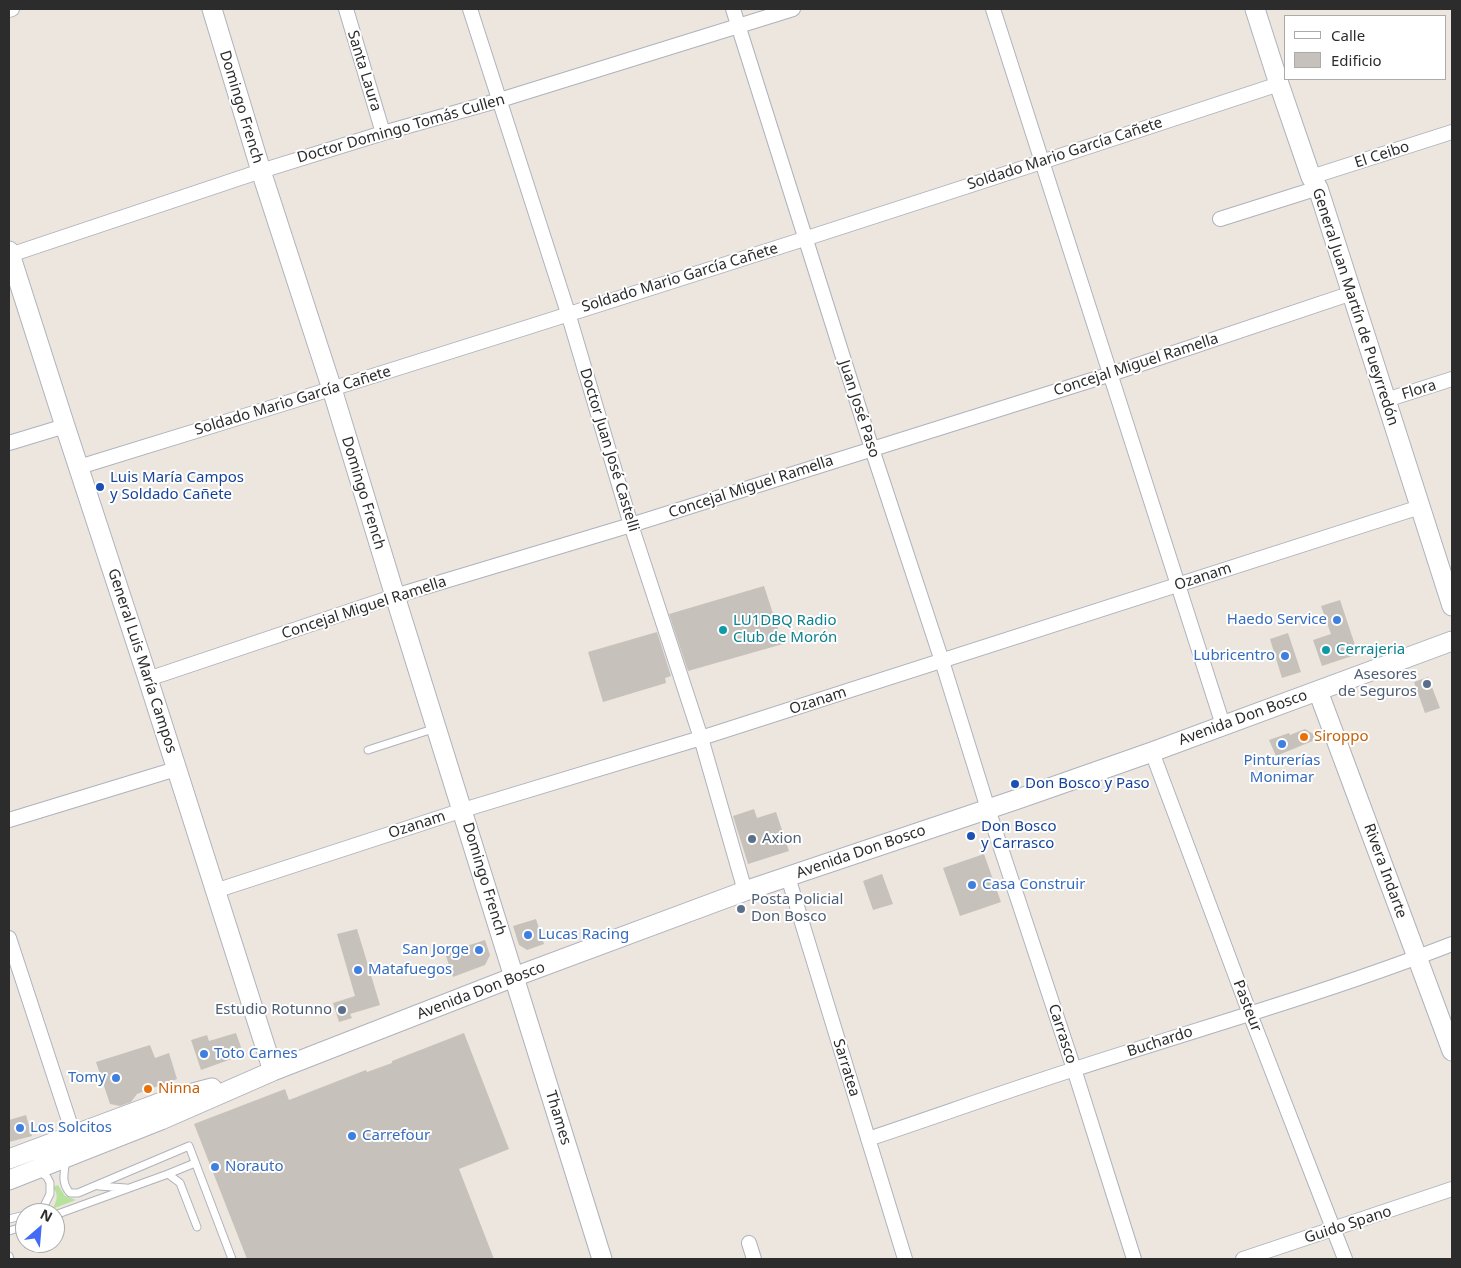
<!DOCTYPE html>
<meta charset="utf-8">
<style>
body{margin:0}
#map{position:relative;width:1461px;height:1268px;overflow:hidden;background:#ede6df;font-family:"Noto Sans",sans-serif}
canvas{display:block}
.frame{position:absolute;inset:0;border:10px solid #2c2c2c;pointer-events:none}
.legend{position:absolute;left:1284px;top:15px;width:162px;height:65px;box-sizing:border-box;background:#fff;border:1px solid #ababab;margin:0;padding:6px 9px;list-style:none;font-size:15px;color:#2c2c2c}
.legend li{display:flex;align-items:center;gap:10px;height:25px}
.legend b{width:25px;border:1px solid #ababab}
.north{position:absolute;left:15px;top:1203px;width:50px;height:50px;box-sizing:border-box;background:#fff;border:1px solid #ababab;border-radius:50%;rotate:27deg;font-size:14px;font-weight:700;line-height:20px;text-align:center;color:#2c2c2c}
.north::after{content:'';display:block;margin:auto;width:18px;height:22px;background:#436bf6;clip-path:polygon(50% 0,100% 100%,50% 72%,0 100%)}
</style>
<div id="map">
<canvas width="1461" height="1268"></canvas>
<div class="frame"></div>
<ul class="legend">
<li><b style="height:6px;background:#fff"></b>Calle</li>
<li><b style="height:14px;background:#c6c1ba"></b>Edificio</li>
</ul>
<div class="north">N</div>
</div>
<script>
const context = document.querySelector('canvas').getContext('2d');
context.lineJoin = 'round';
function fill(path, color) { context.fillStyle = color; context.fill(path, 'evenodd'); }
function trace(path, color, width, dash) { context.strokeStyle = color; context.lineWidth = width; context.lineCap = dash ? 'butt' : 'round'; context.setLineDash(dash || []); context.stroke(path); }
function write(font, color, halo, rows, align = 'center') {
  context.font = font + ' "Noto Sans",sans-serif'; context.lineWidth = 4; context.setLineDash([]); context.textBaseline = 'middle'; context.strokeStyle = halo; context.fillStyle = color; for (const [text, x, y, turn = 0] of rows) {
    context.save(); context.translate(x, y); context.rotate((+turn || 0) * Math.PI / 180); context.textAlign = isNaN(turn) ? turn : align; if (halo) context.strokeText(text, 0, 0); context.fillText(text, 0, 0); context.restore();
  }
}
fill(new Path2D(`
 M58,1185L65,1196L76,1200L52,1209C57,1202 59,1194 53,1187Z`), '#b7e29d');
fill(new Path2D(`
 M764,586L783,644L688,671L669,614Z
 M1340,600L1358,654L1322,666L1313,640L1331,634L1321,606Z
 M657,632L671,676L665,678L666,683L603,702L588,652Z
 M1288,633L1301,672L1282,678L1270,639Z
 M1428,677L1440,708L1425,713L1414,682Z
 M1305,729L1320,738L1276,756L1269,740L1289,733L1290,735Z
 M754,809L757,818L776,812L789,851L748,864L733,816Z
 M984,854L1001,902L960,916L943,868Z
 M882,874L893,904L873,910L863,881Z
 M536,919L544,944L527,950L519,945L513,926Z
 M357,929L380,1005L350,1014L352,1018L339,1022L333,1003L355,996L337,934Z
 M485,940L490,955L485,965L453,977L445,953Z
 M236,1033L241,1047L237,1057L201,1070L191,1040L207,1035L209,1041Z
 M464,1033L509,1149L459,1169L494,1259H247L194,1124L285,1089L289,1100L366,1070L367,1072L392,1063V1061Z
 M150,1045L155,1058L169,1053L177,1079L137,1094L131,1102L120,1106L110,1104L96,1062Z
 M26,1115L32,1136L9,1142V1120Z`), '#c6c1ba');
const lane = new Path2D(`
 M368,750L436,728
 M66,1160C64,1173 61,1183 70,1193H78L189,1146L232,1259
 M168,1174L195,1163
 M99,1186L126,1188
 M31,1213L43,1208L50,1194V1183L47,1177L39,1171
 M55,1215L168,1174L180,1183L197,1227
 M9,1219L25,1215
 M9,1231L25,1226
 M9,1256L10,1259`);
const street = new Path2D(`
 M346,9L383,133
 M470,9L568,313L631,525L701,738L745,891
 M733,9L872,449L942,661L988,809L1074,1069L1134,1259
 M993,9L1223,725
 M9,10L12,9
 M1311,177L1452,132
 M1220,219L1318,188
 M10,255L261,171L383,133L500,100L793,9
 M1386,400L1452,379
 M9,443L65,426
 M79,467C480,344 880,216 1279,84
 M148,679L395,596L631,525L1111,374L1352,293
 M1152,752L1250,1014L1345,1259
 M9,820L176,769
 M788,877L905,1259
 M215,891L463,810L701,738L1420,507
 M9,938L74,1136
 M868,1139C937,1116 1006,1091 1075,1069C1201,1028 1329,992 1452,944
 M749,1243L754,1259
 M1243,1259L1452,1189`);
const secondary = new Path2D(`
 M212,9L261,171L332,389L395,596L602,1259
 M1255,9L1279,84L1311,177L1318,188L1452,606
 M9,251L65,426L148,679L273,1071
 M1318,691L1452,1051
 M9,1159L170,1099L212,1088
 M9,1180L161,1120L273,1071L514,977L745,891L1018,799L1152,752L1452,641`);
trace(lane, '#afb2bc', 9);
trace(street, '#afb2bc', 16);
trace(secondary, '#afb2bc', 21);
trace(lane, '#fff', 7);
trace(street, '#fff', 14);
trace(secondary, '#fff', 19);
for (const [x, y, r, color] of [
 [100,487,5,"#1a4fb4"],
 [1337,620,5,"#3f7fe0"],
 [723,630,5,"#0f9aa8"],
 [1326,650,5,"#0f9aa8"],
 [1285,656,5,"#3f7fe0"],
 [1427,684,5,"#5c6f8a"],
 [1304,737,5,"#e8710a"],
 [1282,744,5,"#3f7fe0"],
 [1015,784,5,"#1a4fb4"],
 [971,836,5,"#1a4fb4"],
 [752,839,5,"#5c6f8a"],
 [972,885,5,"#3f7fe0"],
 [741,909,5,"#5c6f8a"],
 [528,935,5,"#3f7fe0"],
 [479,950,5,"#3f7fe0"],
 [358,970,5,"#3f7fe0"],
 [342,1010,5,"#5c6f8a"],
 [204,1054,5,"#3f7fe0"],
 [116,1078,5,"#3f7fe0"],
 [148,1089,5,"#e8710a"],
 [20,1128,5,"#3f7fe0"],
 [352,1136,5,"#3f7fe0"],
 [215,1167,5,"#3f7fe0"]
]) { const dot = new Path2D(); dot.arc(x, y, r, 0, 2 * Math.PI); context.fillStyle = color; context.fill(dot); trace(dot, '#fff', 2); }
write('15px', '#2c2c2c', '#fff', [
 ["Santa Laura",364,71,73],
 ["Domingo French",241,107,73],
 ["Doctor Domingo Tomás Cullen",401,129,-16],
 ["Soldado Mario García Cañete",1065,154,-18],
 ["El Ceibo",1382,155,-18],
 ["Soldado Mario García Cañete",680,278,-17],
 ["General Juan Martín de Pueyrredón",1355,307,72],
 ["Concejal Miguel Ramella",1136,365,-18],
 ["Flora",1419,390,-17],
 ["Soldado Mario García Cañete",293,401,-17],
 ["Juan José Paso",859,409,72],
 ["Doctor Juan José Castelli",609,450,73],
 ["Concejal Miguel Ramella",751,487,-18],
 ["Domingo French",363,493,73],
 ["Ozanam",1203,577,-18],
 ["Concejal Miguel Ramella",364,608,-18],
 ["General Luis María Campos",142,661,72],
 ["Ozanam",818,701,-18],
 ["Avenida Don Bosco",1243,718,-20],
 ["Ozanam",417,825,-18],
 ["Avenida Don Bosco",861,852,-19],
 ["Rivera Indarte",1385,871,70],
 ["Domingo French",484,879,73],
 ["Avenida Don Bosco",481,991,-21],
 ["Pasteur",1247,1006,69],
 ["Carrasco",1062,1034,72],
 ["Buchardo",1160,1042,-18],
 ["Sarratea",846,1068,73],
 ["Thames",558,1118,73],
 ["Guido Spano",1348,1225,-18]
]);
write('15px', '#164399', '#fff', [
 ["Luis María Campos",110,478],
 ["y Soldado Cañete",110,495],
 ["Don Bosco y Paso",1025,784],
 ["Don Bosco",981,827],
 ["y Carrasco",981,844]
], 'left');
write('15px', '#366cbe', '#fff', [
 ["Haedo Service",1327,620,"right"],
 ["Lubricentro",1275,656,"right"],
 ["Pinturerías",1282,761,"center"],
 ["Monimar",1282,778,"center"],
 ["Casa Construir",982,885],
 ["Lucas Racing",538,935],
 ["San Jorge",469,950,"right"],
 ["Matafuegos",368,970],
 ["Toto Carnes",214,1054],
 ["Tomy",106,1078,"right"],
 ["Los Solcitos",30,1128],
 ["Carrefour",362,1136],
 ["Norauto",225,1167]
], 'left');
write('15px', '#0d838f', '#fff', [
 ["LU1DBQ Radio",733,621],
 ["Club de Morón",733,638],
 ["Cerrajeria",1336,650]
], 'left');
write('15px', '#4e5e75', '#fff', [
 ["Asesores",1417,675],
 ["de Seguros",1417,692],
 ["Axion",762,839,"left"],
 ["Posta Policial",751,900,"left"],
 ["Don Bosco",751,917,"left"],
 ["Estudio Rotunno",332,1010]
], 'right');
write('15px', '#c56008', '#fff', [
 ["Siroppo",1314,737],
 ["Ninna",158,1089]
], 'left');
</script>
